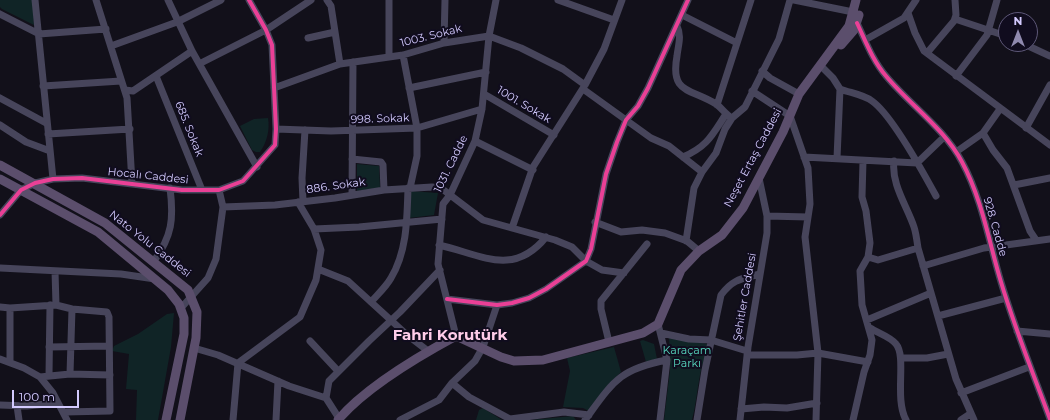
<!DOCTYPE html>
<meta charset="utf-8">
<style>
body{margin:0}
#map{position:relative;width:1050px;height:420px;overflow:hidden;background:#12101a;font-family:Montserrat,sans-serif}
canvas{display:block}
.north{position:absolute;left:998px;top:12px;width:40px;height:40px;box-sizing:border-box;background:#100c1e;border:1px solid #5e5878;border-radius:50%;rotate:0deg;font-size:11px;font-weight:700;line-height:16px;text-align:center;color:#d3cafe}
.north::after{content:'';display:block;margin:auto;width:14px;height:18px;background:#8f89ae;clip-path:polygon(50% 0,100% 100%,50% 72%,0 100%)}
.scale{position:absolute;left:12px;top:390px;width:67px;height:18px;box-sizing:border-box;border:2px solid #d3cafe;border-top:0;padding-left:5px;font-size:12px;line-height:14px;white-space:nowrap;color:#d3cafe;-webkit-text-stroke:3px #100c1e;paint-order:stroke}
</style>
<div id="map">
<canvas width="1050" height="420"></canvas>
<div class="north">N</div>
<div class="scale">100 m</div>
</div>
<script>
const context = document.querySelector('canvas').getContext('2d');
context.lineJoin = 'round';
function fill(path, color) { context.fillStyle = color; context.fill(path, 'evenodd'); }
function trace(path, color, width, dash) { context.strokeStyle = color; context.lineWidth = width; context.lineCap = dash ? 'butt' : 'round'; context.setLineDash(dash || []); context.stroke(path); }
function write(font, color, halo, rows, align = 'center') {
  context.font = font + ' Montserrat,sans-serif'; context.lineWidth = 4; context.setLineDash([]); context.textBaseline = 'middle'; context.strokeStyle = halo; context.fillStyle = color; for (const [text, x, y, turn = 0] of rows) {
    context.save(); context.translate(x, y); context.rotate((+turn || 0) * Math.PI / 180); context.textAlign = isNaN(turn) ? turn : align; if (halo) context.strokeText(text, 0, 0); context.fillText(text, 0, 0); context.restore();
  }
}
fill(new Path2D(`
 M0,0H33L34,25L2,9L0,7Z
 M268,118C270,130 267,142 260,152H256L252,150L240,126L254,119Z
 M357,164L379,166L380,188L357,191Z
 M411,191L438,193L434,215L409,218Z
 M174,313L171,347L158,420H136L137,390L126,389L129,354L112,351L114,346L138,334L167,314Z
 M669,336L707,344C706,355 702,364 700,375C697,390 696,405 692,420H664L670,370Z
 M643,340L654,344L657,359L646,362L640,341Z
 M614,347L621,372L607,386L589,411L583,408L563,407L570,371L567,358Z
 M483,408L502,420H476L479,410Z
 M573,416L576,420H530Z`), '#102426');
trace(new Path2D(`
 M35,0L53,179
 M96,0L127,98L132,183
 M168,0L192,51L257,167
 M327,0L331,6L340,64
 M558,0L614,20
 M794,0L853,12
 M908,13L915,33L924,51L1050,145
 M0,14L39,34L106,29
 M682,15L737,43
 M955,19L1006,36
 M857,23C866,42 873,61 886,76C910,105 944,128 962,162C982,199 989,242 1001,282C1015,329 1033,373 1050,419
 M677,26C682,36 678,46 677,56C670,94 690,88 716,104C722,108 725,114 732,118
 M308,38L335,32
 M865,40L904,18L916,0
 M444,43L445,0
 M1024,44L1050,56
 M111,46L177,22L221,0
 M927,53L954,21L956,15L955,0
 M403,55L417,128V156L410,188
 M389,57V0
 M201,63L266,30L311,0
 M820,65L833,78L840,89L837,158
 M762,71L770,78L799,94
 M156,76L202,190
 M956,76L987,35L997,0
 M43,86L121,81
 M274,88L340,64L403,55L444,43L489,36L521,48L563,69L585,85
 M409,88L486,72
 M583,89L651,138L669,146L702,172
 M840,89C850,93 862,94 872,101C892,115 923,172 936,196
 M125,90L133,91L192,51
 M752,91L790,116L808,168L810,204L805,237L818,353L816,420
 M484,94L554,135
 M0,98L46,123
 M717,105L751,0
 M0,125L26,142L50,151
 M1026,128L1050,85
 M276,129L331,131L417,128L482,109
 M983,133L993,150L1007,168L1030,231L1036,240
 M48,134L130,129
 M475,141L533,170
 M956,152L983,133L1000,109
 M683,157C708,146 712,135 726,114
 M804,157L917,163L944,137
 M352,159L381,162L383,165L384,190
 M894,161C891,184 907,206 914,227C916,233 917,241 918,248L956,379L974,420
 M1014,185L1050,178
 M352,195L353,62
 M303,202L302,178L305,130
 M223,207L275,205L335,198L384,190L432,187L441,188L483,220L555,240L572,247L586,261L602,270L624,273
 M0,215L21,190L35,183L53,179L82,178L182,190H219L243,181L275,145L276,129L272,45L266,30L249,0
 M767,216L808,217
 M595,222L621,232L642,230L665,233L687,241L699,251
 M512,228L533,167L585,85L604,49L622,0
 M314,229L359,227L442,219
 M686,241L694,188L702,172L716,153L725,129L732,118L745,107L779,39L790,0
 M439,245C480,254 513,278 546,237
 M868,257L878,260L918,248
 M154,261C172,236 174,219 170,188
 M923,266L984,248L1050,239
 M0,268L121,274L155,279
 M318,269L348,281L406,334L428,351
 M55,271L56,305
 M447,299L497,305L512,303L529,298L546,289L586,261L591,249L606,174L617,142L626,120L638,106L648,88L688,0
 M371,302C377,295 386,287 391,278C407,251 407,220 408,188
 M0,307L10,308L56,305L72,309L107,312L109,317L110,411L65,412
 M10,308V362
 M181,308L208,278L216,259L223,207L219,190
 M938,316L1006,298
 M867,320L931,293
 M658,324L667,360L660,420
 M870,328C878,333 891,337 896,344C907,357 894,398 906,420
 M1017,331L1050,334
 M661,333L689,339L711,340L747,351
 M456,336L438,264L443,204L450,195L475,141L482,109L489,36L496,0
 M310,341L338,371
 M609,342L601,309V301L647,244
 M49,347L109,346
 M194,348L218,355L289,386L326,398L340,420
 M747,355H797L818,353L868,362
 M901,358H927L948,354
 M0,359L24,368L40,377L53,393L67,420
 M70,374L72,309
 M49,375L50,305
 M40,377L70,374L110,375
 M452,383L469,397L510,419L564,412L589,415
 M961,393L1029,367
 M326,398L329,381L369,341L400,312L440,270
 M0,405L27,406L57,403
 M17,406L19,420
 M741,409L764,407L787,408L817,403
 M233,420L238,363L300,317L316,280L321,250L314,229L298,202
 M276,420L278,381
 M400,420L439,400L452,383L475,361L483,347L497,305
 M585,420C613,382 619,369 667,360
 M697,420L705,370L721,295C733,279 741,279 760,274
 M740,420L748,347L767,233V216L759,178
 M853,420L864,372L870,355L872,340L862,305L860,271L868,257L870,243L866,211L862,197L863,161
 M961,420L970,414`), '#47455b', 7);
trace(new Path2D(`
 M841,45L854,30L859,15
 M0,165L105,223L188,290L197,312L196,338L180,420
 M0,179L98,232L168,290L179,304L184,318V334L166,420
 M338,420C365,388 419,356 456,336L501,357L514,361L543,360L643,333L658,324L681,270L699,251L722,235L743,208L783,132L799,94L849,26L856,0`), '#5b4e6c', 9);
trace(new Path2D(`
 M857,23C866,42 873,61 886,76C910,105 944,128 962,162C982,199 989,242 1001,282C1015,329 1033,373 1050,419
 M0,215L21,190L35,183L53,179L82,178L182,190H219L243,181L275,145L276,129L272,45L266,30L249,0
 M447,299L497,305L512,303L529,298L546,289L586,261L591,249L606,174L617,142L626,120L638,106L648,88L688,0`), '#ea4096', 4);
write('11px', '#d3cafe', '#100c1e', [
 ["1003. Sokak",431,36,-14],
 ["1001. Sokak",524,105,31],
 ["998. Sokak",380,119,-2],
 ["685. Sokak",189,129,68],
 ["Neşet Ertaş Caddesi",753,158,-62],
 ["1031. Cadde",451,164,-64],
 ["Hocalı Caddesi",148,176,6],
 ["886. Sokak",336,186,-8],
 ["928. Cadde",995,227,74],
 ["Nato Yolu Caddesi",150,244,38],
 ["Şehitler Caddesi",745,297,-80]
]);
write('11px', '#59dcc2', '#100c1e', [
 ["Karaçam",687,351],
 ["Parkı",687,364]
]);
write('bold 15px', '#fecce9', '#100c1e', [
 ["Fahri Korutürk",450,336]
]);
</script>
